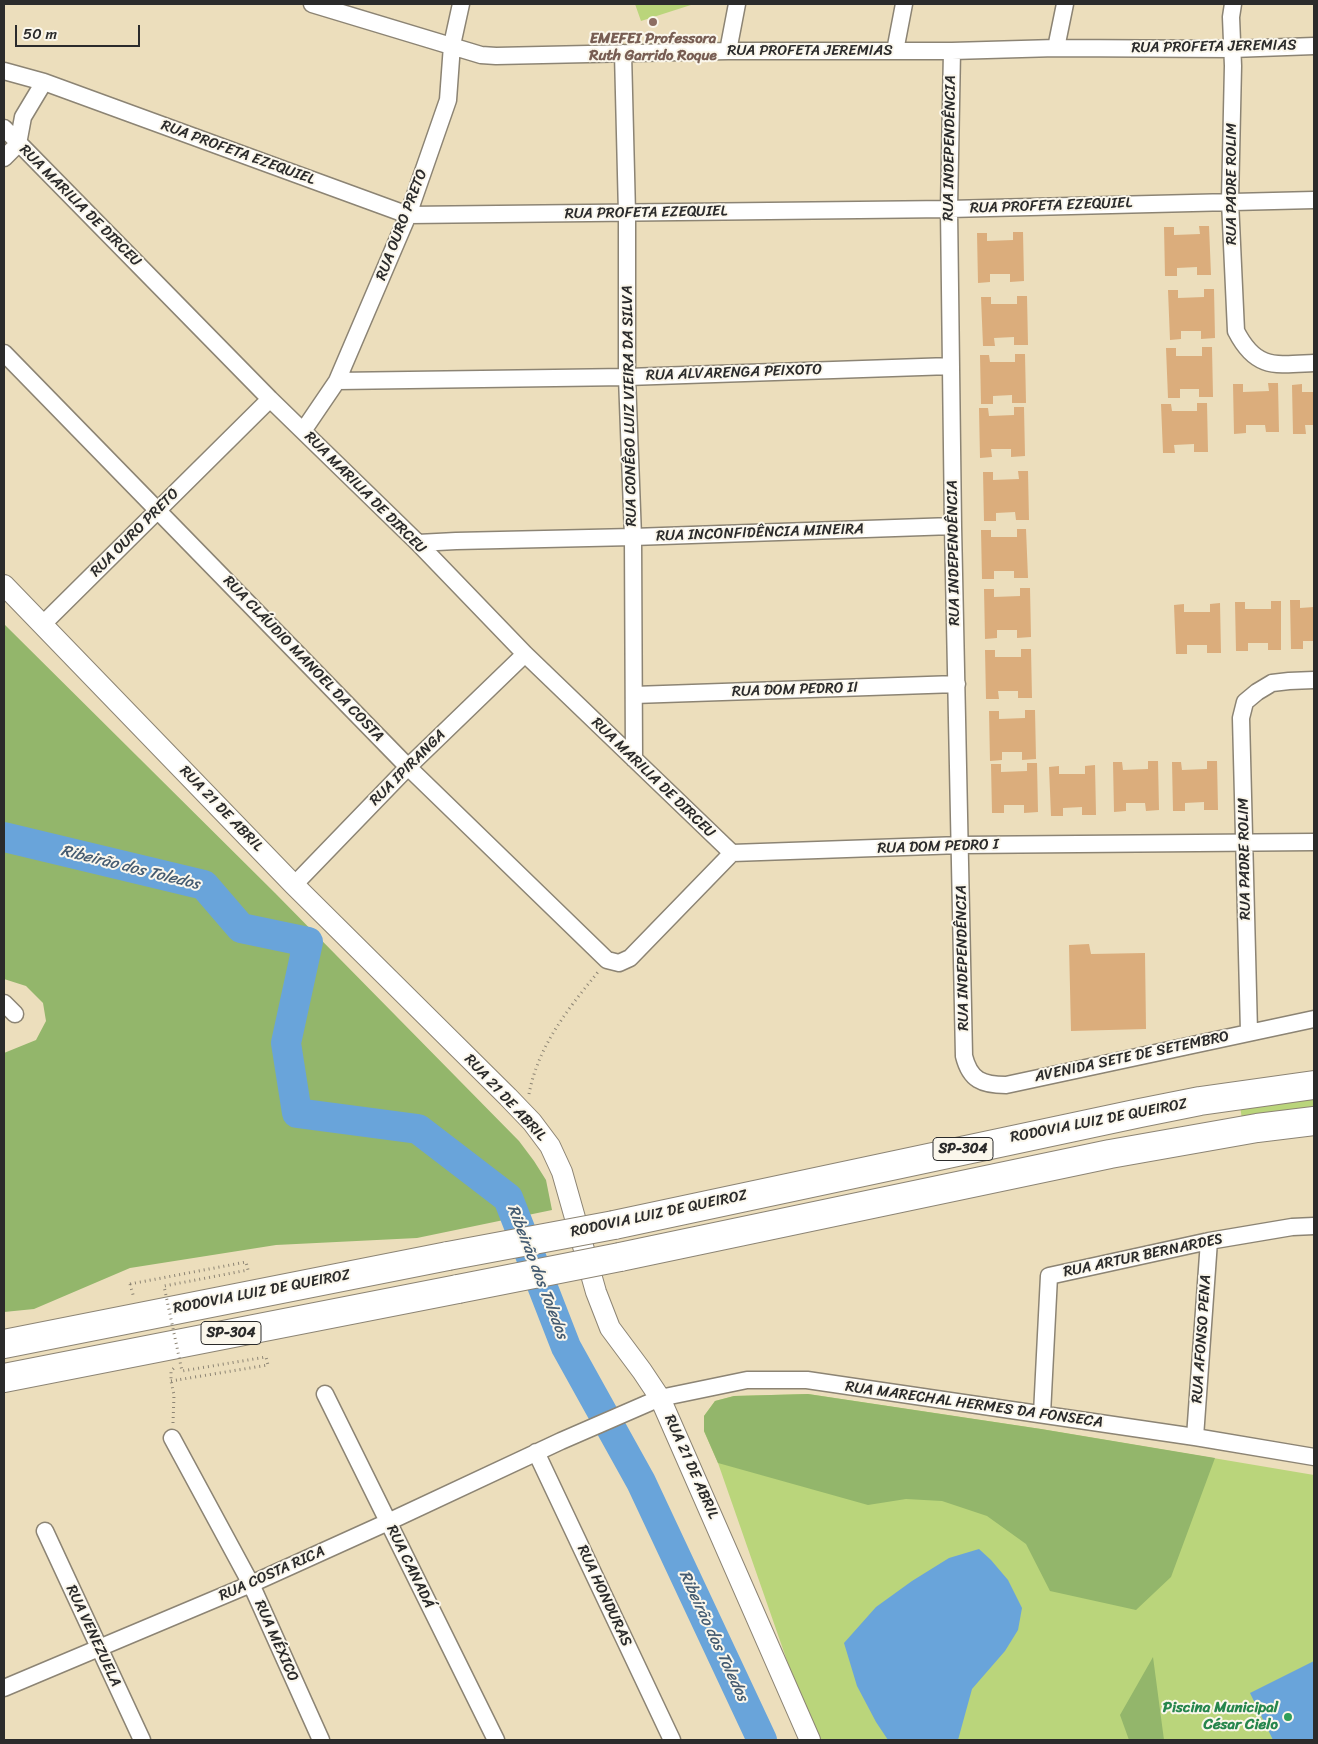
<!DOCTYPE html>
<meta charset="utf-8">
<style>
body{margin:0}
#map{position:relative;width:1318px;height:1744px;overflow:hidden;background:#ecdebc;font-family:Sriracha,sans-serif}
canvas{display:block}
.frame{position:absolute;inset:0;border:5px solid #2b2b2b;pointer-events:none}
.scale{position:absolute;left:15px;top:25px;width:125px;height:22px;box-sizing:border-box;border:2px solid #2b2b2b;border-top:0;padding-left:6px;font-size:15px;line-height:18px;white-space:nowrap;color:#2b2b2b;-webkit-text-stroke:4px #fbf7ec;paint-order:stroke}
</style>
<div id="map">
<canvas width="1318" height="1744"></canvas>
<div class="frame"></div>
<div class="scale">50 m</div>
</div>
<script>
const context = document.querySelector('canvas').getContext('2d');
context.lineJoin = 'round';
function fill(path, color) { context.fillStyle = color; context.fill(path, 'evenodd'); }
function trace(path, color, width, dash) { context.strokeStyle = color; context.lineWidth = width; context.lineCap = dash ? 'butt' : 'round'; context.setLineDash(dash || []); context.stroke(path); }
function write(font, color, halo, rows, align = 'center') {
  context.font = font + ' Sriracha,sans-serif'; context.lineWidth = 4; context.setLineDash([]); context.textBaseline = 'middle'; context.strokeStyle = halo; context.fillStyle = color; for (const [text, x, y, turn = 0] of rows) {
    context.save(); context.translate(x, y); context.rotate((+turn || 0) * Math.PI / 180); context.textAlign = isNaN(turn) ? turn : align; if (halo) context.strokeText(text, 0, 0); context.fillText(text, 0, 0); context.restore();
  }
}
fill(new Path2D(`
 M635,4H694L641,21Z
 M1314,1095V1111L1242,1120L1240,1105Z
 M808,1394L1041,1429L1314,1475V1740H818L799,1695L718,1463L704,1431V1416L715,1401L734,1396Z`), '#bad57b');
fill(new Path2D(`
 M4,624L275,893L519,1141L534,1161L546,1180L552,1210L417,1238L276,1245L130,1268L34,1309L4,1312V1053L36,1040L46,1021L43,1003L26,986L4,979Z
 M808,1394L1041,1429L1215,1458L1171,1577L1136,1610L1050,1591L1026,1544L987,1516L942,1501L906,1499L868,1505L718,1463L704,1431V1416L715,1401L734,1396Z
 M1153,1657L1164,1740H1129L1120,1715Z`), '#93b66b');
fill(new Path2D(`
 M979,1549L991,1560L1008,1580L1022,1608L1018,1630L1005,1651L972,1689L958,1740H888L876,1722L857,1686L844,1643L876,1607L912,1581L949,1558Z
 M1314,1661V1740H1273L1250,1693Z`), '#69a4da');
trace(new Path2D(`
 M4,837L204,885L241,928L308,942L286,1043L297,1113L418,1129L508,1198L566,1347L641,1482L762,1740`), '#69a4da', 30);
fill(new Path2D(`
 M1199,226H1209L1211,275H1197V267L1177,268V276H1165L1164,227H1174V235L1200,234Z
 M1013,232H1023L1024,281L1010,282V274H990V282L978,283L977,233H987V241L1013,240Z
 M1204,289H1214L1215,338L1201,339V331H1181V339L1170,340L1168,290H1178V298L1204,297Z
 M1017,296H1027L1028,345H1014V337L994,338L995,346H983L981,297H991V304H1017Z
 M1202,347H1212L1213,397H1199V389H1180V398H1168L1166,348H1176V356H1202Z
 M1015,354H1025L1026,403H1012V395L993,396V404H981L980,355H989L990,362H1015Z
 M1268,383H1278L1279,432H1266L1265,425H1246V433L1234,434L1233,384H1243V392L1269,391Z
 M1302,384V392H1314V425H1305L1306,434H1293L1292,385Z
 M1197,403H1207L1208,452H1194V444L1174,445L1175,453H1163L1161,404H1171L1172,411H1197Z
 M1014,407H1024L1025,456L1011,457V449H991L992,457L980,458L979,408H988L989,416L1014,415Z
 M1018,471H1028L1029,520H1016L1015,512L996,513V521H984L983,472H993V480L1019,479Z
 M1017,529H1026L1028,578H1014V571H994V579H982L981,530H991V537H1017Z
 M1020,588H1030L1031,637L1017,638V630H997V638L985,639L984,589H994V597L1020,596Z
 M1290,600H1300V608L1314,607V641H1303V649H1291Z
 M1271,601H1281V650H1268V643H1248V651H1236L1235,602H1245V609H1271Z
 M1220,603L1221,653H1207V645H1187V654H1176L1174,605L1184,604V612H1210V604Z
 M1021,649H1031L1032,698H1018V691H998L999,699H986L985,650H995V657H1021Z
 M1025,710H1035L1036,759L1022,760V752H1002V760L990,761L989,711H999V719L1025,718Z
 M1148,761H1158L1159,810L1146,811L1145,803H1126V811L1114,812L1113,762H1122L1123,770L1148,769Z
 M1207,761H1217L1218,810H1204V802L1185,803V811H1173L1172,762H1181L1182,770L1207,769Z
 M1027,763H1037L1038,812L1024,813V805H1004V813H992L991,764H1001V772L1027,771Z
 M1095,765L1096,815H1082V807L1063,808V816H1051L1049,767L1059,766V774H1085V766Z
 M1089,944L1091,954L1145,953L1146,1029L1071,1031L1069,945Z`), '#dbad7c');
const minor = new Path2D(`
 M312,4L481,55L496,56L728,51H952L1056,48L1232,49L1314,46
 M1233,4L1231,17L1233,66L1230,201L1236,331C1256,370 1275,365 1314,363
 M1056,48L1065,4
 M728,51L737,4
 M895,51L904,4
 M952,51L949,209L953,526L964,1056C970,1080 982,1085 1006,1085L1314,1019
 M623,53L627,214V377L633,537L634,759
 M4,71L44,82L408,215L949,209L1314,200
 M4,128L270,399L418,543L525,654L732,853
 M4,158L18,144L23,117L44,82
 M4,353L408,767L607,960L619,963L630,958L732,853L961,845L1314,842
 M337,381L627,377L951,366
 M303,431L337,381L408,215L448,100L452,45L461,4
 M418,543L456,541L633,537L953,526
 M43,624L270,399
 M634,695L957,684
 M294,885L408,767L525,654
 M4,1003L15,1014
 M1249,1032L1241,718L1245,702L1257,692L1272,683L1289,681L1314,680
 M325,1394L496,1740
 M1042,1414L1049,1276L1209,1241L1292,1227L1314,1226
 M1195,1437L1209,1241
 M172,1438L251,1584L321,1740
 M536,1452L672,1740
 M45,1531L142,1740
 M4,1688L251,1584L388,1522L561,1441L660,1398L747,1380H807L1195,1437L1314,1457`);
const tertiary = new Path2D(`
 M4,585L294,885L508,1097L532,1122L550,1146L562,1172L596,1292L610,1328L642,1371L660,1398L810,1740`);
const motorway = new Path2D(`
 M614,1225L1140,1113L1200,1101L1314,1085
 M620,1257L1110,1154L1257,1128L1314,1121
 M4,1344L448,1256
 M4,1378L458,1289`);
trace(minor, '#8c8474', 19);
trace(tertiary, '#8c8474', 22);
trace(motorway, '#8c8474', 30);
trace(new Path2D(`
 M529,1094C538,1046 568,1009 598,972
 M130,1284L134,1298
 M171,1381L177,1380
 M173,1423L174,1395L171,1381V1371L176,1366`), '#8c8474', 3, [1, 4]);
trace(minor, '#fff', 16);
trace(tertiary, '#fff', 20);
trace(motorway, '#fff', 28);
const motorwayBridge = new Path2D(`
 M448,1256L614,1225
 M458,1289L620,1257`);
trace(motorwayBridge, '#8c8474', 30, []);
trace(new Path2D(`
 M130,1284L246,1262L248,1270L164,1286L182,1371L266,1357L268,1365L177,1380`), '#8c8474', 3, [1, 4]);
trace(motorwayBridge, '#fff', 28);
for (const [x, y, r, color] of [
 [653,22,5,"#8d6e63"],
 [1288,1717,5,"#2e9e5b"]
]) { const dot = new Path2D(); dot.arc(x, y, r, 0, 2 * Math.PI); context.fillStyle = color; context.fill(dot); trace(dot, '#fbf7ec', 2); }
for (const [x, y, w] of [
 [963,1149,60],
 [231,1333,60]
]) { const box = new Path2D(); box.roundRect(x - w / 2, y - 11.5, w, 23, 4); context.fillStyle = '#fbf7ec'; context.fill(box); trace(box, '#2b2b2b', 1); }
write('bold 14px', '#2b2b2b', null, [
 ["SP-304",963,1149],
 ["SP-304",231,1333]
]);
write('bold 15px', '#785e54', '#fbf7ec', [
 ["EMEFEI Professora",653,39],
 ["Ruth Garrido Roque",653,56]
]);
write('15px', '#2b2b2b', '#fbf7ec', [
 ["RUA PROFETA JEREMIAS",1214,47,-1],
 ["RUA PROFETA JEREMIAS",810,51],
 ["RUA INDEPENDÊNCIA",950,148,-89],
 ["RUA PROFETA EZEQUIEL",238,153,20],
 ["RUA PADRE ROLIM",1232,184,-90],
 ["RUA MARILIA DE DIRCEU",80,206,45],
 ["RUA PROFETA EZEQUIEL",1051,206,-2],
 ["RUA PROFETA EZEQUIEL",646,213,-1],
 ["RUA OURO PRETO",402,225,-69],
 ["RUA ALVARENGA PEIXOTO",734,373,-2],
 ["RUA CONÊGO LUIZ VIEIRA DA SILVA",630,406,-91],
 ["RUA MARILIA DE DIRCEU",365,493,45],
 ["RUA OURO PRETO",135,533,-45],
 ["RUA INCONFIDÊNCIA MINEIRA",760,533,-2],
 ["RUA INDEPENDÊNCIA",954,553,-91],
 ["RUA CLÁUDIO MANOEL DA COSTA",303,659,46],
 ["RUA DOM PEDRO II",795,690,-2],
 ["RUA IPIRANGA",408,768,-45],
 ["RUA MARILIA DE DIRCEU",653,778,44],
 ["RUA 21 DE ABRIL",221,809,46],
 ["RUA DOM PEDRO I",938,847,-2],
 ["RUA PADRE ROLIM",1245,859,-91],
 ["RUA INDEPENDÊNCIA",963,958,-91],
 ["AVENIDA SETE DE SETEMBRO",1132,1057,-12],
 ["RUA 21 DE ABRIL",505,1098,47],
 ["RODOVIA LUIZ DE QUEIROZ",1099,1121,-11],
 ["RODOVIA LUIZ DE QUEIROZ",659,1214,-12],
 ["RUA ARTUR BERNARDES",1143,1256,-12],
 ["RODOVIA LUIZ DE QUEIROZ",262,1292,-11],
 ["RUA AFONSO PENA",1202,1339,-86],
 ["RUA MARECHAL HERMES DA FONSECA",974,1405,8],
 ["RUA 21 DE ABRIL",691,1467,66],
 ["RUA CANADÁ",410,1567,64],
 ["RUA COSTA RICA",272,1574,-24],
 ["RUA HONDURAS",604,1596,65],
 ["RUA VENEZUELA",93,1636,65],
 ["RUA MÉXICO",276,1641,66]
]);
write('bold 15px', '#27864d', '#fbf7ec', [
 ["Piscina Municipal",1278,1708],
 ["César Cielo",1278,1725]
], 'right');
write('italic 16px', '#445b71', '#fbf7ec', [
 ["Ribeirão dos Toledos",130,868,14],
 ["Ribeirão dos Toledos",537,1272,69],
 ["Ribeirão dos Toledos",713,1636,65]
]);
</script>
